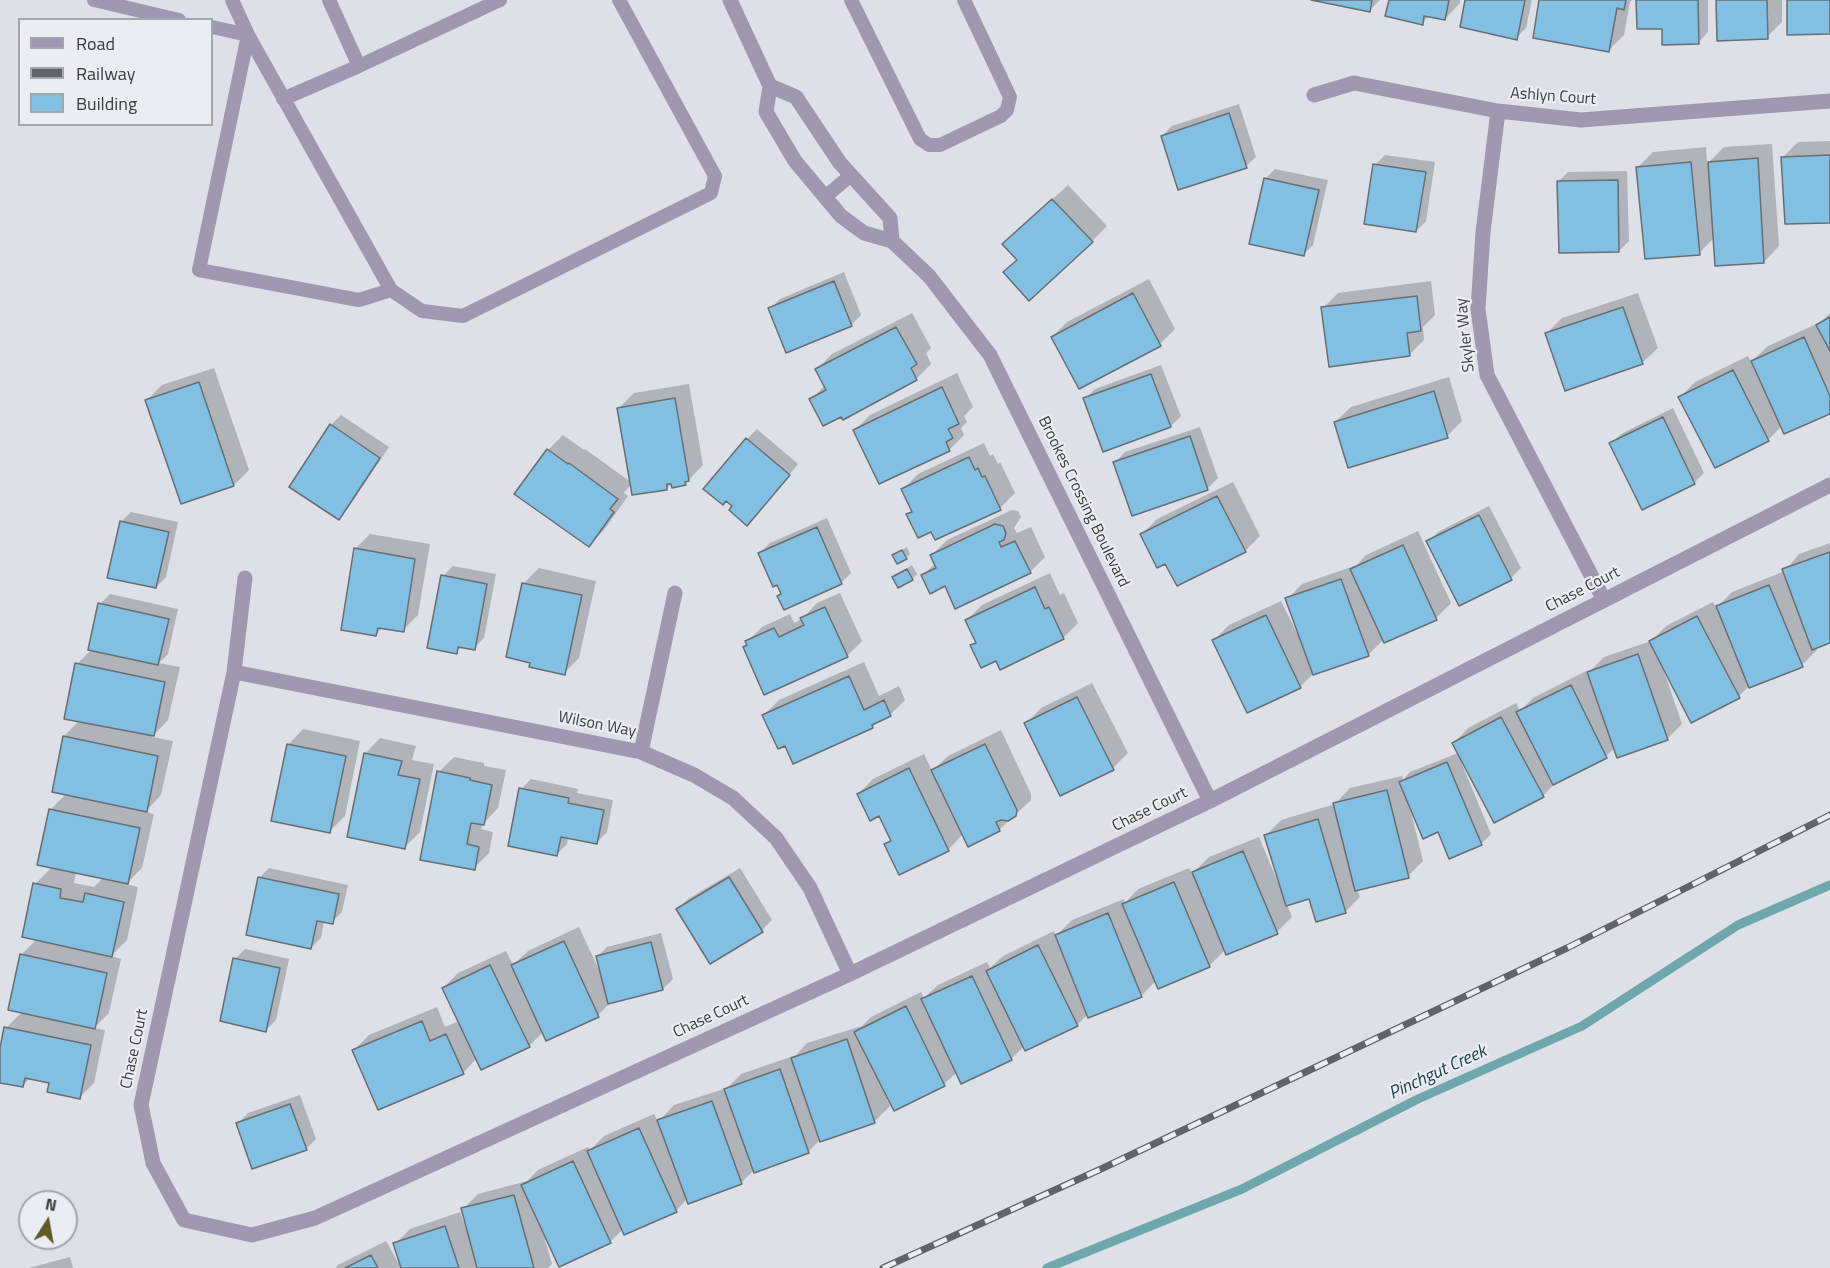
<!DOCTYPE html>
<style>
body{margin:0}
#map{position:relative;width:1830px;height:1268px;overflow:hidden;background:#dde0e6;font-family:"Titillium Web",sans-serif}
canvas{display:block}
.legend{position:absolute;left:18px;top:18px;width:195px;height:108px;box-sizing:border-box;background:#eaedf3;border:2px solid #a3a6aa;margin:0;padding:8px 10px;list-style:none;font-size:18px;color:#393b3d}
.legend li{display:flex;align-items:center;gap:12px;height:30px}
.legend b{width:30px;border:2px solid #a3a6aa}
.north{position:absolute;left:18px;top:1190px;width:60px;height:60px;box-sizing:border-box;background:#eaedf3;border:2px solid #a3a6aa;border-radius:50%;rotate:11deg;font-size:16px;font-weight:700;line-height:24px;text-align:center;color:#393b3d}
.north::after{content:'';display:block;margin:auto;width:21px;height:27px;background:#5f5a26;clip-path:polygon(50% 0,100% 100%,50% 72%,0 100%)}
</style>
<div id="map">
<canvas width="1830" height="1268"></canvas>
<ul class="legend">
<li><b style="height:8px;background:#a098b1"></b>Road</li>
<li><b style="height:8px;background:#616366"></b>Railway</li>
<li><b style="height:16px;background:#81c0e3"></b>Building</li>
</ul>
<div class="north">N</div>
</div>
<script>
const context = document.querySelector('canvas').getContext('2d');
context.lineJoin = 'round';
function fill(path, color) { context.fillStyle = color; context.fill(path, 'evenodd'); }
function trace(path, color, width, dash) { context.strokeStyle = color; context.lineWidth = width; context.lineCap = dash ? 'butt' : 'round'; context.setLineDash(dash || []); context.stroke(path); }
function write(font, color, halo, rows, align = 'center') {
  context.font = font + ' "Titillium Web",sans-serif'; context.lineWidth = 4.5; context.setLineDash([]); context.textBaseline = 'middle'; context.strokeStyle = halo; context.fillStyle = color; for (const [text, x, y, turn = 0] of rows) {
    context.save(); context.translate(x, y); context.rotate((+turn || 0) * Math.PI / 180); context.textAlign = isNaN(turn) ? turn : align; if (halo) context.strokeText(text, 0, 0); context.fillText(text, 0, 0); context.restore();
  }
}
fill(new Path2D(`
 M1313,0H1380L1370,10Z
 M1390,0H1460V3L1445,19L1430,15L1422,23Z
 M1467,0H1532L1526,28L1516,38Z
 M1541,0H1632L1630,2L1624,35L1609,50Z
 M1638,0H1708V32L1698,43L1663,27Z
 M1717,0H1782V22L1767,37Z
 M1239,104L1256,157L1246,166L1162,136L1172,126Z
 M1830,141V221L1783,157L1798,142Z
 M1772,144L1779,246L1764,262L1714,238L1699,253L1638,167L1653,152L1706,147L1707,164L1724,147Z
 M1385,155L1435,162L1426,221L1416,231L1375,165Z
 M1275,169L1328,180L1313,245L1303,255L1265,179Z
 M1627,171L1629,241L1619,251L1558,182L1568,172Z
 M1068,185L1107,226L1092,241L1018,260L1019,230Z
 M844,272L861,315L851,325L770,309L780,299Z
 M1149,279L1175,329L1160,344L1079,387L1052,337L1067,322Z
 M1431,281L1435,315L1423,327L1424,340L1409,355L1323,308L1338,293Z
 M1638,293L1658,348L1642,363L1547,333L1562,318Z
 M912,313L931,348L926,353L931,364L916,379L811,400L825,385L817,369L832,354Z
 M1830,313V412L1782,426L1768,440L1680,397L1695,382L1748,356L1751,362L1768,346L1821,322Z
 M1161,365L1181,416L1171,426L1085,399L1095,389Z
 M214,368L249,470L234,485L182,502L147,400L162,385Z
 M957,373L973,407L964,416L967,422L961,428L964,435L949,450L855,430L870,415Z
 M1449,377L1462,421L1447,436L1335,422L1351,407Z
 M689,384L703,465L685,484L673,482L667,488L632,483L624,493L628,496L604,530L589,545L548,450L563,435L584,450L585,449L632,483L619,408L634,393Z
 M1673,408L1704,473L1694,483L1611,444L1621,434Z
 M341,415L389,447L348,508L338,518L331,425Z
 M1200,427L1218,478L1208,488L1133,514L1115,462L1125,452Z
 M757,429L798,464L757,514L734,506L747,439Z
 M984,443L990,456L993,454L998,464L1000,462L1015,493L1000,508L932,530L908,515L913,510L903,489L918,474Z
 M1233,482L1260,536L1245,551L1166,561L1142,534L1157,519Z
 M1489,506L1521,568L1511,578L1428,542L1438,532Z
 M1012,510L1018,511L1021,517L1014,528L1017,533L1031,527L1045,557L1030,572L945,584L923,575L936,563L932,555L947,540Z
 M131,512L178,522L166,577L156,587L121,522Z
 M827,518L851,573L841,583L782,593L760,553L770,543Z
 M1418,531L1451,603L1436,618L1383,640L1368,655L1313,674L1300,687L1214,640L1229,625L1281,601L1297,633L1299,632L1287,599L1302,584L1357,565L1366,555Z
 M370,534L430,544L418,615L403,630L383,627L376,634L355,549Z
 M1830,543V642L1816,647L1817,650L1802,665L1748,687L1739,696L1692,721L1665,670L1664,671L1682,724L1667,739L1615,748L1606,756L1558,780L1543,796L1464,763L1462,764L1491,834L1481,844L1439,830L1411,812L1423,861L1408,876L1357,888L1360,897L1345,912L1310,897L1287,904L1292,917L1277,932L1226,949L1209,966L1156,981L1141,996L1088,1014L1077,1025L1024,1046L1011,1059L957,1072L944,1084L887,1099L890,1106L875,1121L820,1140L808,1152L753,1171L741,1183L687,1199L676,1211L623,1229L610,1242L543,1232L552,1264L548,1268H403L395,1244L410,1229L460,1212L466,1229H468L463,1209L478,1194L527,1181L538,1170L588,1147L590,1150L604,1136L654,1114L658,1122L674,1105L727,1088L741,1074L796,1055L807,1043L862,1026L871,1017L921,992L924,998L938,985L987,962L990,968L1003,956L1054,931L1056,936L1072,920L1124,899L1125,903L1138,889L1189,868L1192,874L1209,857L1259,837L1279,885L1281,884L1266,835L1281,820L1335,804L1350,788L1402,776L1403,780L1410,772L1458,753L1453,744L1468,728L1516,703L1520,711L1533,698L1586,671L1587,674L1604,657L1651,641L1666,626L1713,602L1716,608L1732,592L1785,571L1799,554Z
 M907,547L910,554L906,558L894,555Z
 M912,565L917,574L912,579L894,577Z
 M453,566L496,574L484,638L474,648L463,646L456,652L443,576Z
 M539,568L596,581L579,658L564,673L524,583Z
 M1050,573L1060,595L1064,593L1078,623L1063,638L996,659L972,646L977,641L967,620L982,605Z
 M840,593L862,641L847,656L748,644L747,642L762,627L790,614L794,623L802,619L817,603Z
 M110,594L178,609L168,654L159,663L180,667L168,720L152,737L173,741L161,795L145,812L154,814L142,868L126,884L138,887L127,940L111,956L121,959L109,1013L94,1028L105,1030L94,1083L79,1098L51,1082L30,1078L22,1086L0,1081V1056L6,1028L22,1012L21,955L37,939L35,884L52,867L50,810L67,793L64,736L80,720L77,664L92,649L100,604ZM76,872L103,878L94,887L74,883Z
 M864,662L879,696L899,686L905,700L890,715L880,720L872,727L785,744L764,715L779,700Z
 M1092,683L1128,753L1113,768L1026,724L1041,708Z
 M303,729L360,741L345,816L330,831L288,745Z
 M1001,730L1031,794V800L999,830L963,834L948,850L886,844L892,838L880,814L858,794L873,779L924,754L932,771L948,756Z
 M380,738L416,746L412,760L434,764L420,832L405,847L365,754Z
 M454,757L484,763V766L506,770L498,808L483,824L481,829L493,832L489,853L474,868L439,772Z
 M531,779L578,789L577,793L613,800L607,832L597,842L568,837L567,844L557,854L521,789Z
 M269,868L348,885L342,912L332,922L324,920L321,938L311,948L259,878Z
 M740,868L772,920L762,930L678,909L688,899Z
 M579,927L600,972L601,971L597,957L607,947L661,933L673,979L663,989L611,1002L598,1015L543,1032L529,1046L477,1058L463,1073L354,1050L369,1035L437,1007L445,1027L459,1021L443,988L458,973L506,951L513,965L528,951Z
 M245,949L289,959L276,1020L266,1030L235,959Z
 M300,1095L316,1139L306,1149L238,1123L248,1113Z
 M386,1241L401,1268H336L338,1265Z
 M70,1257L73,1268H29Z`), '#0003');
trace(new Path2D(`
 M1047,1268L1242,1189L1418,1099L1582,1026L1738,925L1830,885`), '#6ea8ac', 9);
const building = new Path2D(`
 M1311,0H1372L1370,12Z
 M1389,0H1449L1445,20L1424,16L1423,25L1385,16Z
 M1465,0H1525L1517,40L1460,27Z
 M1539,0H1626L1624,10L1617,8L1609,52L1533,38Z
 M1636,0H1698L1699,44L1662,45V29H1637Z
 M1716,0H1767L1768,39L1717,41Z
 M1787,0H1830V34L1787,35Z
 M1229,113L1247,168L1178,190L1161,136Z
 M1830,155V223L1785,224L1781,157Z
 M1758,158L1764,263L1715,266L1708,162Z
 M1691,162L1700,255L1645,259L1636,167Z
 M1373,164L1426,172L1416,232L1364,224Z
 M1264,178L1319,190L1304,256L1249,244Z
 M1618,180L1619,252L1559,253L1557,181Z
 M1052,199L1093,242L1029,301L1003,272L1017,260L1002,244Z
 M834,281L852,326L786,353L768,308Z
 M1133,293L1161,346L1079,389L1051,337Z
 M1417,296L1421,331L1407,333L1410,356L1329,367L1321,307Z
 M1623,307L1643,364L1565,391L1545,333Z
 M1830,317V351L1816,325Z
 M896,327L917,364L911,368L917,380L843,420L841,417L823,426L809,399L826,390L815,369Z
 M1804,337L1830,396V414L1784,434L1751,361Z
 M1733,370L1769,441L1715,468L1678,397Z
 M1151,374L1171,427L1103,452L1083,398Z
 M199,382L234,486L181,504L145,400Z
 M942,387L959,424L948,429L953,438L946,442L950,451L879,484L853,430Z
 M1434,391L1448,438L1348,468L1334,422Z
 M675,398L689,481L685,482L686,485L672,488L671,484H667V490L632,495L617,408Z
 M1663,417L1695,484L1642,510L1609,443Z
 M330,424L380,458L339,520L289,487Z
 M1190,436L1208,490L1132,516L1113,462Z
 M746,438L790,475L747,526L729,510L732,506L726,501L723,505L703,489Z
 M547,449L568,464L569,463L618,499L610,509L614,512L589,547L514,494Z
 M969,457L975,470L978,468L982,477L985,476L1001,510L935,540L931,532L918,538L906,514L912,512L901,489Z
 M1217,496L1246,552L1177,586L1165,564L1157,568L1140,534Z
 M1479,515L1512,580L1459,606L1426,541Z
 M120,521L169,532L156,588L107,578Z
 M995,524L1003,526L1006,533L1004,540L999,542L1001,547L1015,541L1031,573L955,609L945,586L930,594L921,575L936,568L930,555Z
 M817,527L842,584L784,610L777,596L781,594L777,585L773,587L758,553Z
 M1403,545L1437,620L1384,643L1350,569Z
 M354,548L415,559L404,632L378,628L376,636L341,630Z
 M902,550L907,559L897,564L892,555Z
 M1830,552V643L1812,650L1782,569Z
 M907,569L913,580L898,588L892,577Z
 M441,575L487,584L475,650L458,647L457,654L427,648Z
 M1341,579L1369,656L1313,675L1285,598Z
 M522,583L582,595L565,675L529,667L530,663L506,657Z
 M1769,585L1803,667L1749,688L1716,606Z
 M1035,587L1045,609L1049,607L1064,639L1000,670L996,661L981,668L970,645L976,643L965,620Z
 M98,603L169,619L158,665L88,650Z
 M825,607L848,657L764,695L743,647L747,645L745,641L774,628L779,637L804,625L800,618Z
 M1266,615L1301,688L1247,713L1212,640Z
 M1697,616L1740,698L1691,723L1649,641Z
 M1638,654L1668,740L1617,758L1587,672Z
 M75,663L165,682L154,736L64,719Z
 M849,676L864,710L884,700L891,716L872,725L873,728L793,764L785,746L778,749L762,715Z
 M1571,685L1607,758L1553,785L1516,712Z
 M1077,697L1114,770L1060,796L1024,723Z
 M1501,717L1544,797L1494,823L1452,743Z
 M63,736L158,756L147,812L52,792Z
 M287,744L346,756L330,833L271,821Z
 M985,744L1017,810L1016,816L1008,821L1001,820L996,822L1000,831L968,847L931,770Z
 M364,753L402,761L398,775L420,779L405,849L347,837Z
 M1447,762L1482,845L1449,859L1438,832L1423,839L1399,782Z
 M909,768L949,851L899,875L884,844L891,841L879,816L870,821L857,794Z
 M437,771L470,778V780L492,785L484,825L471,823L467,844L479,847L475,870L420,860Z
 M519,788L569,798L568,803L604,810L597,844L561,837L557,856L508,846Z
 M1387,790L1409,878L1355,891L1333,803Z
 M49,809L140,828L128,884L37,865Z
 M1318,819L1346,913L1316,922L1309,899L1286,906L1264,835Z
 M1243,851L1278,934L1226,955L1192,872Z
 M258,877L339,894L333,924L317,921L311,949L246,935Z
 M729,877L763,932L710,964L676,909Z
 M1174,882L1210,967L1158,989L1122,904Z
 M33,883L61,889L60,898L83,902L85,893L124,902L112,957L22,937Z
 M1108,913L1142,997L1088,1018L1055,935Z
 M564,941L599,1017L546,1041L511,965Z
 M651,942L663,990L608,1004L596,956Z
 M1038,945L1078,1026L1025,1051L986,971Z
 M20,954L107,973L95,1029L8,1010Z
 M233,958L280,968L266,1032L220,1021Z
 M490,965L530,1047L481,1070L442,988Z
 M972,976L1012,1060L961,1084L921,999Z
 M906,1006L945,1086L894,1111L854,1032Z
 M422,1021L430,1041L446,1034L464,1074L378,1110L352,1050Z
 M4,1027L91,1045L80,1099L47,1092L49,1083L25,1078L23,1087L0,1083V1048Z
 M847,1039L875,1123L820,1142L791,1058Z
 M780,1069L809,1153L754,1173L724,1089Z
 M712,1101L742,1184L688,1204L657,1120Z
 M290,1104L307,1150L252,1169L236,1123Z
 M639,1128L677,1212L624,1235L587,1151Z
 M573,1161L611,1243L559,1267L521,1185Z
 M514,1195L534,1268H477L461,1208Z
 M445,1226L459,1268H401L393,1243Z
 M371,1255L378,1268H345Z`);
fill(building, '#81c0e3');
trace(building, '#686e71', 1.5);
trace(new Path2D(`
 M94,0L179,20
 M232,0L248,35L199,270L359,300L391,290
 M329,0L359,66L500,0
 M851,0L920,139L929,145H940L1001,116L1007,110L1010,97L964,0
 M212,27L248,35L391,290L422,311L463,316L711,193L715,176L619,0
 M283,99L359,66
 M825,197L851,175`), '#a098b1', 14);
trace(new Path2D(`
 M730,0L770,86L766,112L795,161L841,216L864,233L892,241L929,276L990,355L1210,801
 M770,86L796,97L840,163L890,218L892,241
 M1314,95L1354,83L1498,111L1581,120L1830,101
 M1498,111L1483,232L1478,309L1487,375L1604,600
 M245,578L234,672L141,1105L153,1163L184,1220L252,1235L315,1218L850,974L1210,801L1830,485
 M234,672L641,752L694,775L733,798L776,838L810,888L850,974
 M641,752L675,593`), '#a098b1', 15);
const rail = new Path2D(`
 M883,1268L1101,1169L1567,948L1830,815`);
trace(rail, '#616366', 7);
trace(rail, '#eaedf3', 4.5, [14]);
write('16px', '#393b3d', '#eaedf3', [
 ["Ashlyn Court",1553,97,4],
 ["Skyler Way",1466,335,-96],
 ["Brookes Crossing Boulevard",1083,502,64],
 ["Chase Court",1583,590,-27],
 ["Wilson Way",597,725,11],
 ["Chase Court",1150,810,-26],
 ["Chase Court",711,1017,-25],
 ["Chase Court",135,1049,-78]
]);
write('italic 18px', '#1b4345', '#eaedf3', [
 ["Pinchgut Creek",1438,1073,-25]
]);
</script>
